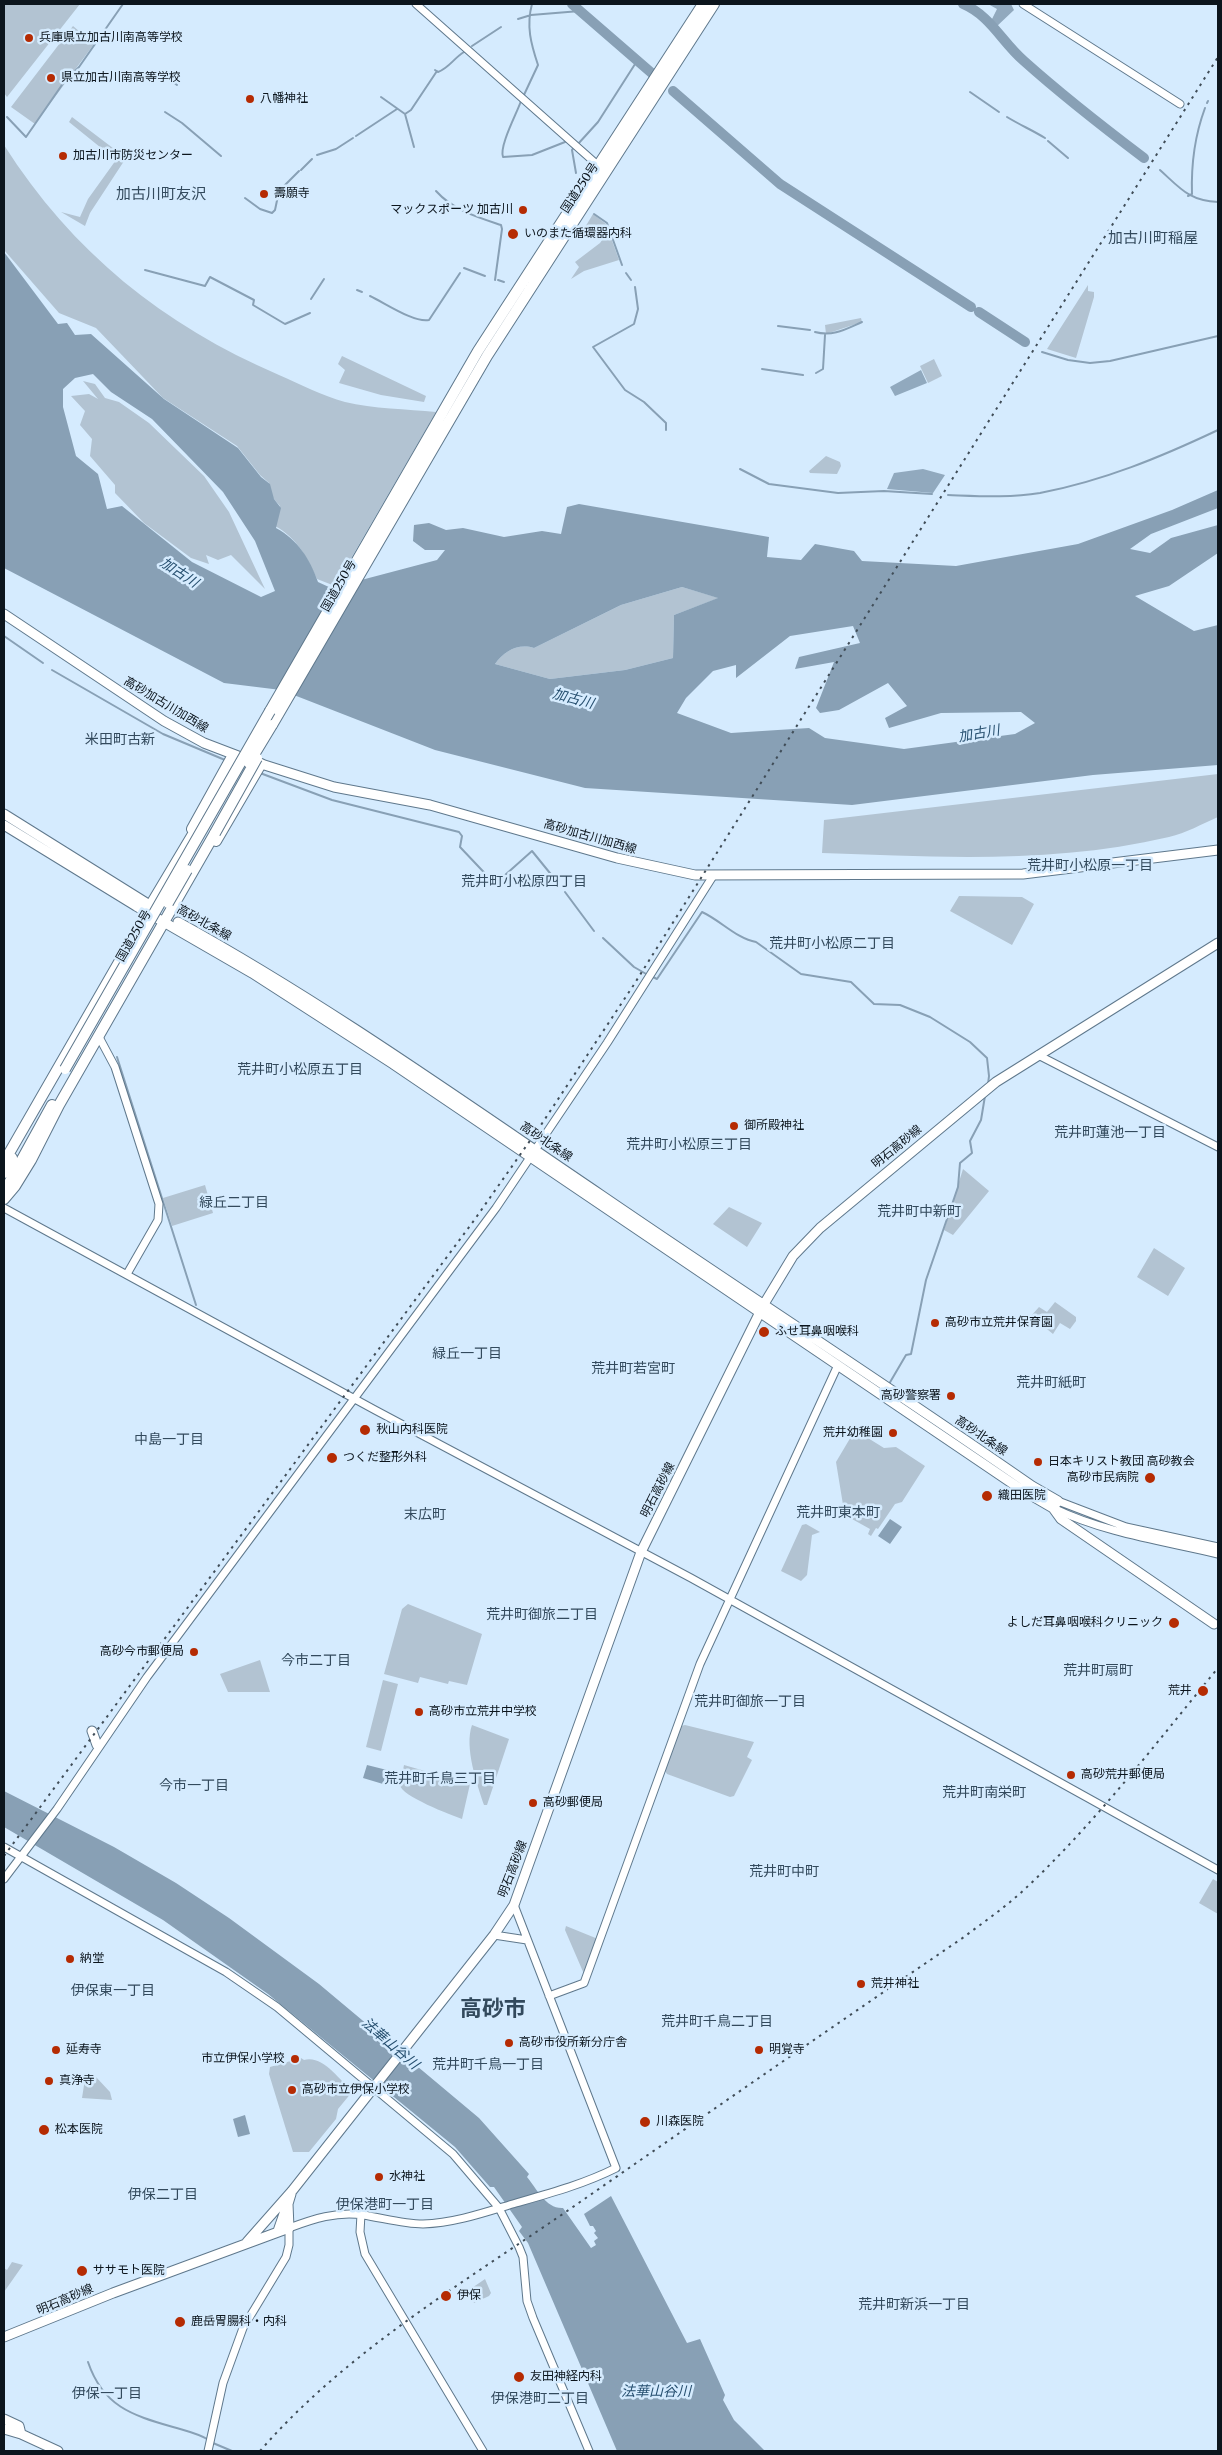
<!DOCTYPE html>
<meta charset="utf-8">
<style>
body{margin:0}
#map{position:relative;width:1222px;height:2455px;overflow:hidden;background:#d5ebfe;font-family:Merriweather,serif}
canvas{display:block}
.frame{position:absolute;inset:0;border:5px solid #0c151d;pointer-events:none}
</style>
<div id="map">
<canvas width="1222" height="2455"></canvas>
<div class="frame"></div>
</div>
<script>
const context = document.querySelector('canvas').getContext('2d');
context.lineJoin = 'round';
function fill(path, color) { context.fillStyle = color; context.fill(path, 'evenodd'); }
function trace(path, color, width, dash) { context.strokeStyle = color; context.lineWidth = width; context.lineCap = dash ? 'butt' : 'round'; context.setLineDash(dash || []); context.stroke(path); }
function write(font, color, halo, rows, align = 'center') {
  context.font = font + ' Merriweather,"Noto Sans JP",serif'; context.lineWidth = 5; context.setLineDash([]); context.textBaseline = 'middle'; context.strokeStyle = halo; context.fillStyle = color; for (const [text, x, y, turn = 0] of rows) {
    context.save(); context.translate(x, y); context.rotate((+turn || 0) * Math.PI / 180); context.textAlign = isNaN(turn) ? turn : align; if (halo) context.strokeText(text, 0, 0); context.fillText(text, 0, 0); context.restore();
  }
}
fill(new Path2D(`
 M4,4H80L7,97L4,93Z
 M73,26L94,44L35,124L11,107Z
 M72,117L126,158L90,213L85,226L61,212L80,217L88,199L116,160L69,122Z
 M4,145C72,252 163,325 279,375C300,384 323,396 345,402C373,409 407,409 436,412L335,586L317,579C307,557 297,538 275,526L280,506L273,498L269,483L260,475L237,446L163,398L96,328L59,313L4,250Z
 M593,214L606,224L619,260L584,271L571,279L579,267L575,262L600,243L605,236L594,237L584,229Z
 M1088,285V291L1094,292V297L1076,358L1047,349Z
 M861,318L862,322L826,334L825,325Z
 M342,356L426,396L424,402L381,395L339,383L345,370L338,364Z
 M934,359L942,376L928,383L920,366Z
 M83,381L95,384L105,398L119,402L149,423L204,476L229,512L265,589L231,555L218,560L206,555L209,564L191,558L144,523L115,493V485L90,456L92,439L80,425L85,411L71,396L89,394L98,399Z
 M826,456L840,462L841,466L837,474L810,473L809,471Z
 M682,587L719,598L674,615L673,658L625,670L550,679L495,664C504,651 518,643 534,648L621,605Z
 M1218,774V817C1202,824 1186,833 1169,837C1055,864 938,857 822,853L824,820Z
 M959,896L1022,897L1034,904L1012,945L950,911Z
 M963,1169L989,1191L953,1235L944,1230Z
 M205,1185L213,1213L172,1226L163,1198Z
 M729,1207L762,1223L747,1247L713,1224Z
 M1154,1248L1185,1268L1168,1296L1137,1277Z
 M1055,1302L1076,1317V1321L1070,1329L1060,1323L1053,1334L1031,1316L1039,1307L1047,1312Z
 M855,1430L884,1448L896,1447L925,1466L902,1502L895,1504L878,1529L876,1528L871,1536L868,1534L870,1529L852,1519L850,1516L845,1517L836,1462Z
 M806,1524L820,1532L812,1535L807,1575L801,1581L781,1571L802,1525Z
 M408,1604L482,1634L467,1685L449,1681L448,1684L420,1677L418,1683L384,1674L402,1609Z
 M260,1660L270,1692H228L220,1674Z
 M383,1680L398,1684L381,1751L366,1747Z
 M472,1725L509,1739L487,1805H484C477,1784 464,1747 472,1725Z
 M685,1725L754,1742L747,1757L752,1760L734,1796L730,1797L667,1774L665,1771L681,1726Z
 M404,1765L470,1784L462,1819C451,1815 401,1796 400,1785C399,1780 403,1771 404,1765Z
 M1213,1879L1218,1882V1914L1199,1903Z
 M566,1926L598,1939L584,1974L565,1930Z
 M301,2058L304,2060C323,2055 339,2079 352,2092L338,2109L336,2119L309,2152H293L269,2074L270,2067Z
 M96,2077L110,2092L112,2100L82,2098L85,2079Z
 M12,2262L23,2265L4,2292V2268L7,2270Z
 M485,2279L491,2293L489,2296L474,2303L469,2290Z`), '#b2c3d2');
fill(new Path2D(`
 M988,4H1011L1014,10L995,28L990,23L997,9Z
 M921,370L927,383L895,396L890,387Z
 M923,469L945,475L933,493L887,489L894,473Z`), '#91a9be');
fill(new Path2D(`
 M4,252L58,324L67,323L75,335L91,334L164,399L238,448L261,477L270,484L274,499L281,508L276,528C298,540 310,559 318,582L331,588L437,560L445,550H425L413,541L414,525L429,523L446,530L463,528L504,537L542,531L561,534L567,507L579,504L769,537L767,557L801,560L815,544L854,551L862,561L956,566L1078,544L1172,510L1218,490V508L1151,534L1130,549L1150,553L1171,538L1218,525V553L1169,586L1135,596L1194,631L1218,625V765L1093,775L852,805L585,788L435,750L281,690L224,683L4,568ZM93,374L111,392L152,419L223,492L255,541L275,591L261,597L192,562L122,506L107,509L98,474L76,456L63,407V389L75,378ZM682,587L718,598L674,615L673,658L625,670L550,679L495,664C504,651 518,643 534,648L621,605ZM853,626L860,643L799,657L795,669L834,662L816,708L820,713L839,710L888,683L907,706L885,718L889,728L941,713L1021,712L1035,723L1015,734L904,749L825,738L809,728L731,733L677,713L686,698L713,671L736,665V678L790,636Z
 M890,1519L902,1527L890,1544L878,1536Z
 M367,1765L387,1770L383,1784L363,1778Z
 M4,1791L114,1847L176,1883L229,1918L319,1984L479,2118L529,2174L527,2177C537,2189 546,2209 563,2208L591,2248L596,2245L594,2241L598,2238L594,2233L596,2231L593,2226H590L584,2214L611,2196L687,2343L700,2339L725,2395L723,2400L734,2420L765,2451H617L528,2243L519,2231L522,2227L494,2187H490L455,2147L268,1994L163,1920L4,1827Z
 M245,2115L250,2134L238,2137L233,2119Z`), '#88a0b5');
trace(new Path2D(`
 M518,19L531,15L580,11
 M472,46L501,27
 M435,70L438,72C449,68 454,58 464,52
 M167,77L177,85
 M970,92L999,112
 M381,97L405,114L414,147
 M523,97L538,65C531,44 526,26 532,4
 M521,101C517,113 499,146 503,157L532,155L565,142
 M1207,103L1208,101
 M165,112L182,123L221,156
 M405,114L411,110L437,71
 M7,117L26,137L64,82L79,67L123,4
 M1007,117C1020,125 1032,130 1045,138
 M356,136L397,109
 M1048,141L1068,158
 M578,144L598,122L637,61
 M574,147L572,150L576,173
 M317,155L336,149L353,138
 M301,170L312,159
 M1160,170C1180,188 1189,201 1218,202
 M436,191C453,210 477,217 501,225L502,229L495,280
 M1188,196L1192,194C1191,164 1195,135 1205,108
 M245,198L260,209L272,213L275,210L279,191L299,171
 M594,214L607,223L622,265
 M464,268L485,276
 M145,270L205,286L210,277L254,300L253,305L285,324L310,313
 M626,273L631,280
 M498,280L504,282
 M635,287L638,309L634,324L593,347L625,390L644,402L666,423V430
 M357,290L362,292
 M370,296C385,303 414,323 429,320L460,273
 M311,299L324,279
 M778,326L810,330
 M815,332C833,337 846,329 862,322
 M1042,352L1068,360L1090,363L1110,361L1218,336
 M762,369L803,375
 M816,373L823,369L825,335
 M740,469L769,484L838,493L884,491L932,494
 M948,495C978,496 1010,498 1040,493C1103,481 1161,457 1218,430
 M4,636L43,663
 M52,670L163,734L225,760
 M260,773L332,800L459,832L462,836L460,847L495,884L532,851L558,883
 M565,892L594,931
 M603,938L634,967L648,975
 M653,977L657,979L702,912C720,920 737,939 756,942L801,974L851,982L874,1004L900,1005L930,1017L970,1042L987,1058L989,1076L988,1084
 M117,1057L196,1305
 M889,1384L906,1355L911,1354L926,1280L958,1187L960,1163L972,1153L970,1141L981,1120L985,1096
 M88,2362C103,2406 131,2415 173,2427C186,2431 197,2433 209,2440
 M213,2443L232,2451`), '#88a0b5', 2);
trace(new Path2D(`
 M572,4L662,82
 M963,4C991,16 1001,41 1024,61C1062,95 1103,127 1144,158
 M673,91L780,184L971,307
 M979,312L1025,342`), '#88a0b5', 10);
const minor = new Path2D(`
 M416,4L601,168
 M1023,4L1180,104
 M99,1037L115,1067L159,1204L158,1220L127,1274
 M1038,1055L1218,1147
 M4,1208L375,1410L691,1578L1218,1870
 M1058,1501L1126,1527L1218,1547
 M1053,1508C1105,1533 1163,1541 1218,1554
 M4,1847L226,1972L277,2007L453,2154L499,2208L519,2247L523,2257L527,2301L533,2318L589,2451
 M4,1879L57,1809L147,1677L496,1208L607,1043L713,876
 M494,1935L527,1940
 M549,1996L584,1983L700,1664L838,1365
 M361,2214L360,2232L365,2254L483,2451
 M208,2451L223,2383L243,2328L286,2257L289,2245V2228C313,2219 337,2211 363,2215C383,2218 403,2224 423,2224C455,2223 486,2212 516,2203C551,2193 584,2184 616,2168L514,1905`);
const major = new Path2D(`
 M4,614L164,721L204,743L238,756
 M255,762L334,787L430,805L617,858L695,875L1023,874L1218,850
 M4,814L156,909
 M4,825L136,906L252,973L393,1064L1022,1490L1053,1508L1061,1519L1214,1624
 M178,922C325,1003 462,1101 601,1195C744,1293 890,1387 1032,1486L1058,1501L1053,1508
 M92,1731L97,1745
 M278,2231L287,2205
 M247,2242L292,2191L494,1935L514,1905L641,1552L764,1304L793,1256L820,1228L996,1082L1218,943
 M4,2337L113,2293L289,2228L288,2204L291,2194
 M4,2419L19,2426L21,2434
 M4,2429L21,2434L58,2451`);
const highway = new Path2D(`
 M270,711L478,351L703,4
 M272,725L487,356L714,4
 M192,829L233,755
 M216,841L261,764
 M4,1162L141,924L150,906L199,824
 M4,1173L12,1158
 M4,1192L52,1105
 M4,1199L15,1186L31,1160L59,1105L215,833`);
trace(minor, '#5f788c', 9);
trace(major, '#5f788c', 11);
trace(highway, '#5f788c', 12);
trace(minor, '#fff', 7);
trace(major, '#fff', 9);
trace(highway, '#fff', 10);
trace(new Path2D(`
 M4,1856L475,1219L541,1125L633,986L1218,57
 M260,2451C346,2352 463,2283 570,2209C701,2118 832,2027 964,1937C985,1921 1007,1906 1026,1888C1097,1821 1156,1743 1218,1668`), '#404d58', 2, [2.5, 5]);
const highwayBridge = new Path2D(`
 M249,763L272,725
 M215,833L257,758
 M168,903L187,870
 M65,1069L270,711`);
trace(highwayBridge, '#5f788c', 12, []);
trace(highwayBridge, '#fff', 10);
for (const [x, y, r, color] of [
 [29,38,5,"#b52b03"],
 [51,78,5,"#b52b03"],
 [250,99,5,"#b52b03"],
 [63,156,5,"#b52b03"],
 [264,194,5,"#b52b03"],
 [523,210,5,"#b52b03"],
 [513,234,6,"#b52b03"],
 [734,1126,5,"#b52b03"],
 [935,1323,5,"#b52b03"],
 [764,1332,6,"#b52b03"],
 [951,1396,5,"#b52b03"],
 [365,1430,6,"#b52b03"],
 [893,1433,5,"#b52b03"],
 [332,1458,6,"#b52b03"],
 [1038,1462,5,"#b52b03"],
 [1150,1478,6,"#b52b03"],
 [987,1496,6,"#b52b03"],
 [1174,1623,6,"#b52b03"],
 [194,1652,5,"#b52b03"],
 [1203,1691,6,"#b52b03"],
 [419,1712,5,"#b52b03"],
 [1071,1775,5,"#b52b03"],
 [533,1803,5,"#b52b03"],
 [70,1959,5,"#b52b03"],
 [861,1984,5,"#b52b03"],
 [509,2043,5,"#b52b03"],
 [56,2050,5,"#b52b03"],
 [759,2050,5,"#b52b03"],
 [295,2059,5,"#b52b03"],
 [49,2081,5,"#b52b03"],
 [292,2090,5,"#b52b03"],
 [645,2122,6,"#b52b03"],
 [44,2130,6,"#b52b03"],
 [379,2177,5,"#b52b03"],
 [82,2271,6,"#b52b03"],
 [446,2296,6,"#b52b03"],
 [180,2322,6,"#b52b03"],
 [519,2377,6,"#b52b03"]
]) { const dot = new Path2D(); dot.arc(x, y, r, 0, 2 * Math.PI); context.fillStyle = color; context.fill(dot); trace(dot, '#d5ebfe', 2); }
write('12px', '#0c151d', '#d5ebfe', [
 ["兵庫県立加古川南高等学校",39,38],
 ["県立加古川南高等学校",61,78],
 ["八幡神社",260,99],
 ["加古川市防災センター",73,156],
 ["壽願寺",274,194],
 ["マックスポーツ 加古川",513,210,"right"],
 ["いのまた循環器内科",524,234],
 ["御所殿神社",744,1126],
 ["高砂市立荒井保育園",945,1323],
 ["ふせ耳鼻咽喉科",775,1332],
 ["高砂警察署",941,1396,"right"],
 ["秋山内科医院",376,1430],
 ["荒井幼稚園",883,1433,"right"],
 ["つくだ整形外科",343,1458],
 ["日本キリスト教団 高砂教会",1048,1462],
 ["高砂市民病院",1139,1478,"right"],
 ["織田医院",998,1496],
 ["よしだ耳鼻咽喉科クリニック",1163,1623,"right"],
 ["高砂今市郵便局",184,1652,"right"],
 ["荒井",1192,1691,"right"],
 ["高砂市立荒井中学校",429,1712],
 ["高砂荒井郵便局",1081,1775],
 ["高砂郵便局",543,1803],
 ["納堂",80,1959],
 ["荒井神社",871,1984],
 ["高砂市役所新分庁舎",519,2043],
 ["延寿寺",66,2050],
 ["明覚寺",769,2050],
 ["市立伊保小学校",285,2059,"right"],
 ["真浄寺",59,2081],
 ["高砂市立伊保小学校",302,2090],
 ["川森医院",656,2122],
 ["松本医院",55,2130],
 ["水神社",389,2177],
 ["ササモト医院",93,2271],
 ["伊保",457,2296],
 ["鹿岳胃腸科・内科",191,2322],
 ["友田神経内科",530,2377]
], 'left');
write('12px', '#0c151d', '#d5ebfe', [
 ["国道250号",580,188,-57],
 ["国道250号",339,586,-60],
 ["高砂加古川加西線",166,705,31],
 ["高砂加古川加西線",590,837,16],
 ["高砂北条線",204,923,29],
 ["国道250号",134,936,-60],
 ["高砂北条線",546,1142,34],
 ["明石高砂線",897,1147,-39],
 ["高砂北条線",981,1436,34],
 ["明石高砂線",658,1490,-63],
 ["明石高砂線",513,1869,-69],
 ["明石高砂線",65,2300,-23]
]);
write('italic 14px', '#264f6f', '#d5ebfe', [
 ["加古川",179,573,33],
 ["加古川",573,699,15],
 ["加古川",979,734,-10],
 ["法華山谷川",390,2044,41],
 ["法華山谷川",656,2392]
]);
write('14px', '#334a5d', '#d5ebfe', [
 ["米田町古新",120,740],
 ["荒井町小松原一丁目",1090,866],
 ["荒井町小松原四丁目",524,882],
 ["荒井町小松原二丁目",832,944],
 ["荒井町小松原五丁目",300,1070],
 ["荒井町蓮池一丁目",1110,1133],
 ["荒井町小松原三丁目",689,1145],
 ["緑丘二丁目",234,1203],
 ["荒井町中新町",919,1212],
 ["緑丘一丁目",467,1354],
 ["荒井町若宮町",633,1369],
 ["荒井町紙町",1051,1383],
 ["中島一丁目",169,1440],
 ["荒井町東本町",838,1513],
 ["末広町",425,1515],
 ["荒井町御旅二丁目",542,1615],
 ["今市二丁目",316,1661],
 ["荒井町扇町",1098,1671],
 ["荒井町御旅一丁目",750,1702],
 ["荒井町千鳥三丁目",440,1779],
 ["今市一丁目",194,1786],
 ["荒井町南栄町",984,1793],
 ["荒井町中町",784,1872],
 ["伊保東一丁目",113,1991],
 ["荒井町千鳥二丁目",717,2022],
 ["荒井町千鳥一丁目",488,2065],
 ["伊保二丁目",163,2195],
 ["伊保港町一丁目",385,2205],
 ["荒井町新浜一丁目",914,2305],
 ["伊保一丁目",107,2394],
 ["伊保港町二丁目",540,2399]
]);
write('15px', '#334a5d', '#d5ebfe', [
 ["加古川町友沢",161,195],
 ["加古川町稲屋",1153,239]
]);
write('bold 22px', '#334a5d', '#d5ebfe', [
 ["高砂市",493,2010]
]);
</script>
